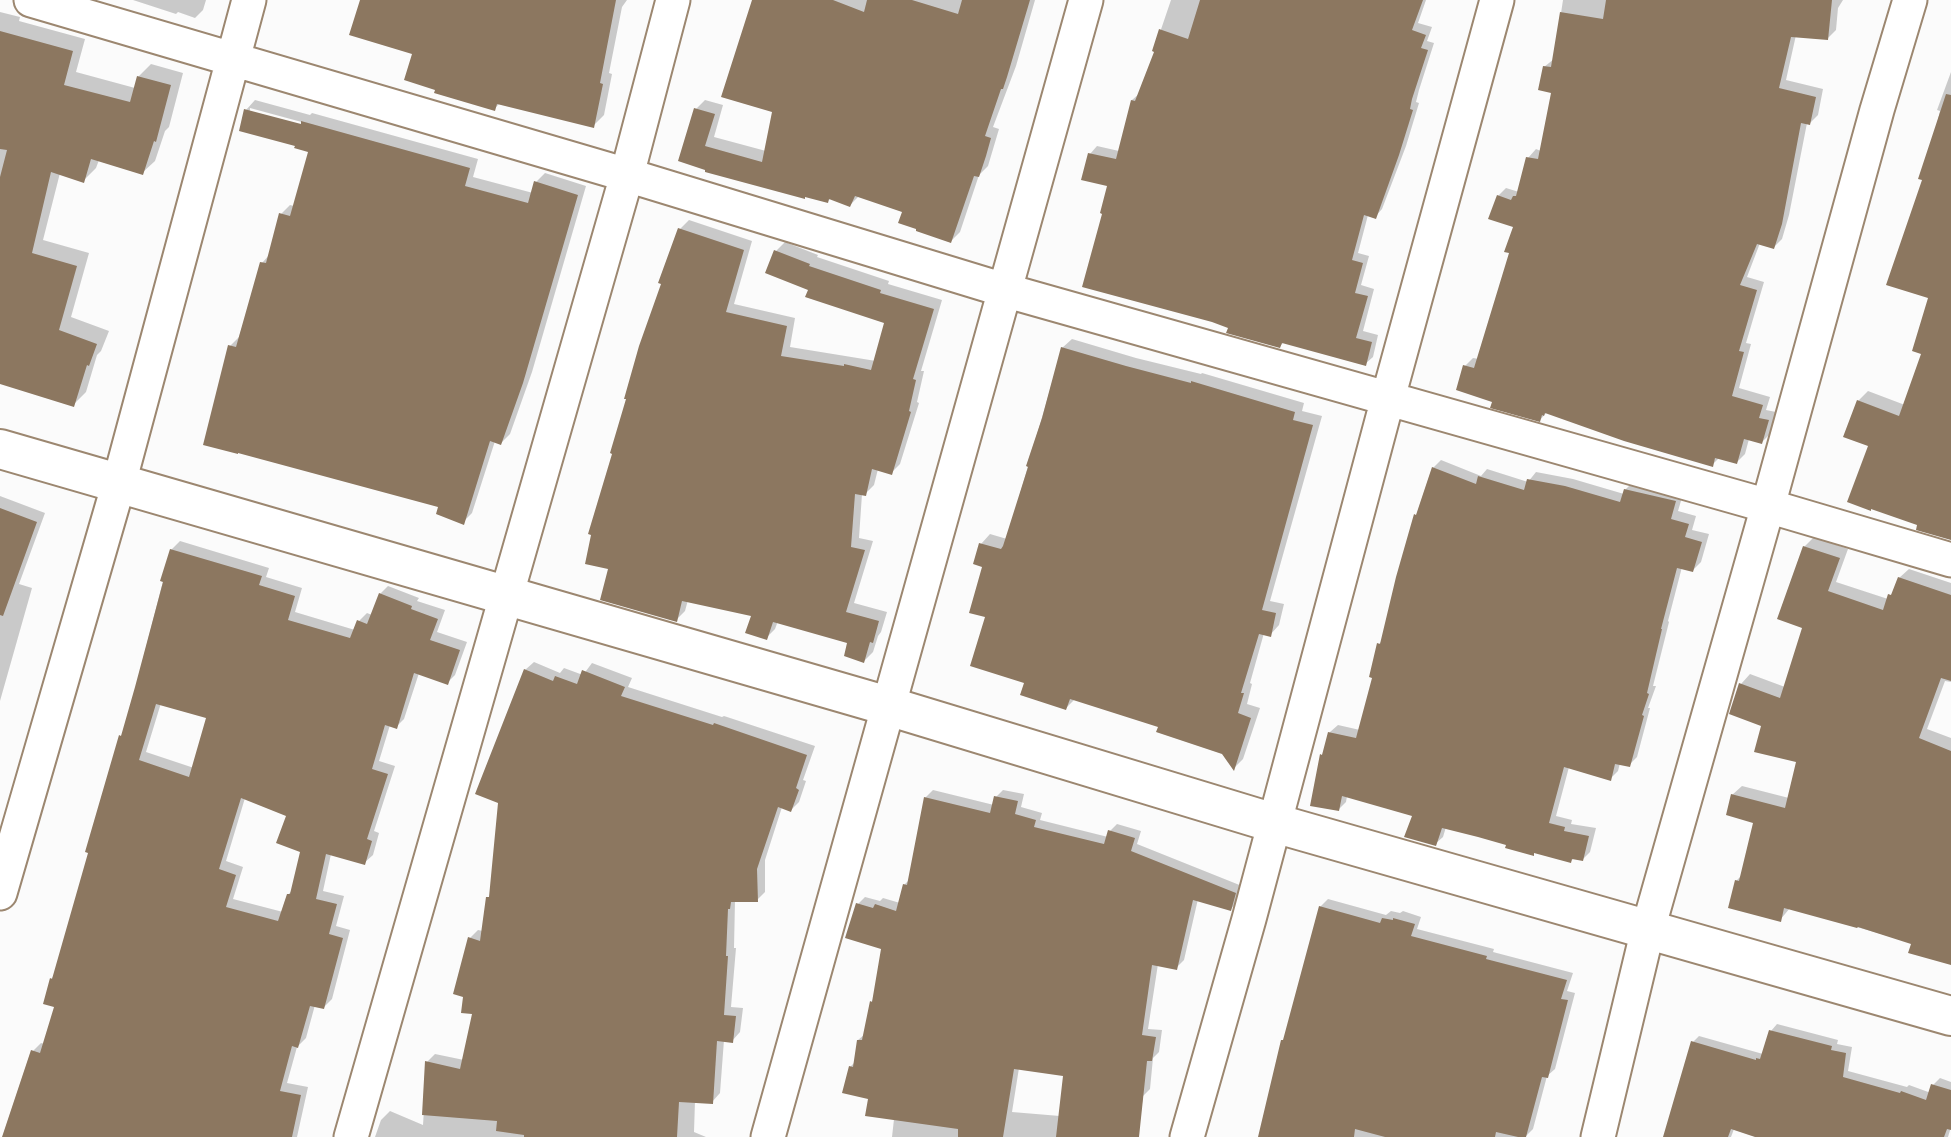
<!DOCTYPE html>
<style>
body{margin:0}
canvas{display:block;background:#fbfbfb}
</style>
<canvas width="1951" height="1137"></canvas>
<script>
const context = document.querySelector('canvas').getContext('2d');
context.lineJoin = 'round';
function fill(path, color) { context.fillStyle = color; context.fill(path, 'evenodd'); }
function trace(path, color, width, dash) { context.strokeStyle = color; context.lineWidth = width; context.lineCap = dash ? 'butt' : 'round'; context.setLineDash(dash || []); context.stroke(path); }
fill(new Path2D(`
 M133,0H206L203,10L195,18L178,12L176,14Z
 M362,0H627L622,7L609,73L612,74L604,115L593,126L500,103L494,109L437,89L414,53Z
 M753,0H1035L1016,66L993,127L999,129L988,166L979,175L960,232L951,241L904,211L859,196L850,205L831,198L827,202L707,170L696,109L705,100L723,105L714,137L766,151L774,111Z
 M1171,0H1426L1418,23L1432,27L1427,41L1434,43L1419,90L1416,102L1419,103L1406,146L1382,209L1375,217L1368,215L1358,253L1369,256L1361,285L1374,289L1363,331L1378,335L1373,357L1365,364L1284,342L1280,346L1230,327L1104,213L1109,185L1090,154L1097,146L1119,151L1132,100L1140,93L1156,51L1154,50Z
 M1563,0H1843L1838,8L1836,30L1828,38L1796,35L1786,80L1823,89L1818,115L1810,123H1807L1789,215L1782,239L1774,247L1760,243L1747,277L1764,282L1746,343L1751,344L1739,388L1770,397L1766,410L1776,412L1770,434L1762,442L1749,439L1745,454L1737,462L1720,457L1712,465L1547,412L1540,420L1494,400L1465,366L1473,358L1479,359L1511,252L1516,226L1498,196L1506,188L1519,192L1528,158L1536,149L1541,151L1553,92L1544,67L1554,59Z
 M0,12L20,17L19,21L85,39L76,72L135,88L138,77L151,64L183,73L169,127L165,131L155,161L142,173L99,160L96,168L83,181L60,173L43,240L89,253L71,317L109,331L101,351L97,355L86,392L73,405L0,381Z
 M1951,72V530L1919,524L1870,445L1858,401L1868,391L1905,405L1924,353L1930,297L1924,179L1940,111L1937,110Z
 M255,100L310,115L312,113L478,159L473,177L533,193L536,182L545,173L586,186L532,372L510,434L501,443L495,441L472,513L463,522L230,346L239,337L262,263L270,254L281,214L290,205L294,206L310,151L297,144L246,110ZM250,108L309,124V127L250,112Z
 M689,220L752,241L734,304L795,318L790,347L876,361L887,322L810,289L776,251L785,242L818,255L817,257L889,281L888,284L942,300L921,371H924L917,402L919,403L900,464L891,473L878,469L874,485L865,494H862L859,538L873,541L854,603L887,612L881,632L878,636L873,652L864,661L850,642L778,621L775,629L766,638L753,614L688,600L685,611L676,620L680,229Z
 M1072,339L1136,358L1201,374L1202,373L1304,403L1302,411L1322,416L1270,601L1284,604L1279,625L1270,635L1264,633L1250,683L1252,684L1247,704L1260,708L1243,759L1234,768L1223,753L1160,726L1075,699L1066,708L1026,682L987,615L981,544L990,534L1007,539L1062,348Z
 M1441,460L1481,476L1487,469L1528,482L1536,472L1573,479L1624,494L1625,490L1633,482L1683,494L1678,511L1696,516L1692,530L1709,534L1701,562L1693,570L1682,567L1668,621L1669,622L1653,686H1656L1648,708H1650L1637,757L1629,765L1620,763L1618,771L1610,779L1569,767L1556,816L1572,820L1571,824L1596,828L1590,852L1583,859L1574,858L1571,861L1446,827L1443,837L1435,844L1415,815L1347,796L1346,802L1338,810L1322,755L1324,752L1330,732L1338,725L1360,730L1374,676L1379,644L1382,641L1433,468Z
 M0,496L45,513L19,584L32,588L0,701Z
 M1814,537L1848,549L1836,582L1888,599L1895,590L1899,578L1909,569L1951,583V682L1945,681L1927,729L1951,738V963L1913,943L1790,908L1780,920L1736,881L1742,875L1756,822L1732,795L1742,786L1789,798L1798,761L1763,725L1731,713L1741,684L1750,674L1785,687L1804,627V547Z
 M180,541L269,568L266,577L302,588L295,612L355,630L359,621L367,613L372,615L380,594L388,586L419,598L417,601L445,610L437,632L467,642L455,675L447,683L419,673L404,719L396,727L390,725L379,761L395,766L374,831L379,833L373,855L364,863L331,854L323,891L344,896L336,926L350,930L332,999L324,1007L315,1005L306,1038L297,1047L287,1083L308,1087L297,1137H4L33,1051L41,1043L45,1044L56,1006L51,979L55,975L121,736L124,733L171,550ZM161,703L209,717L194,768L146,752ZM245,798L288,815L303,851L293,889L288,895L283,912L233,899L243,867L226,861Z
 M534,662L560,673L564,668L583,675L592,663L632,678L628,687L722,717L724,716L815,746L803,780L806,781L799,802L791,810L782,807L765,860V892L757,900L735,901L734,948H736L731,1007L743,1008L740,1032L732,1041L724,1040L720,1093L712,1102L695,1101L694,1132L706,1137H375L381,1120L390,1111L423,1125L427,1062L435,1054L464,1060L474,1012L470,938L478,930L483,931L488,898L491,895L525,670Z
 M933,790L994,805L996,797L1003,790L1024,794L1021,807L1042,813L1040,820L1108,837L1110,831L1117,824L1141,831L1137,844L1242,886L1238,901L1231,909L1198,899L1184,960L1176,968L1158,964L1148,1029L1162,1030L1159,1052L1153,1058L1150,1089L1143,1096L1138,1137H892L894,1119L870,1098L850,1067L855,1062L858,1040L865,1034L871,1002L874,999L883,948L858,904L865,897L880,901L883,898L900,903L904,885L910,879L925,798ZM1019,1068L1065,1075L1060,1116L1012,1112Z
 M1328,899L1386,915L1391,911L1400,913L1403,911L1421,917L1417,929L1494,949L1493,952L1573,973L1567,991L1575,993L1555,1069L1547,1076L1533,1129L1525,1137H1259L1320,907Z
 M1777,1024L1838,1040L1837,1044L1852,1047L1848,1071L1907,1087L1909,1085L1931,1093L1933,1085L1940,1078L1951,1082V1127L1948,1137H1761L1734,1129L1731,1137H1669L1693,1042L1699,1036L1763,1054L1771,1031Z`), '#0003');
fill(new Path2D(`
 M360,0H616L600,83L603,84L594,128L497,104L495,111L434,93L435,90L404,80L412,54L349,35Z
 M752,0H833L864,12L867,0H912L958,14L962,0H1030L1007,77L1003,89H1001L985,136L991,138L986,156L979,177L974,176L951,243L916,231V229L898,223L902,212L855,196L850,207L829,199L828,203L805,197V199L705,172V170L678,161L694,108L715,114L705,146L762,162L772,112L721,97Z
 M1200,0H1423L1412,30L1426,35L1421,48L1428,50L1412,99L1410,109L1413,110L1399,155L1376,219L1364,215L1352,260L1363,263L1355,293L1368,296L1356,338L1372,342L1366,366L1282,343L1280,348L1226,333L1228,328L1212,322L1082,287L1102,214L1100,213L1107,186L1081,180L1088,153L1116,159L1131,100L1135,101L1154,52L1152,51L1159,29L1188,39Z
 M1606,0H1832L1828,40L1791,37L1779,88L1816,97L1810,125L1801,123L1782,224L1774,249L1757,244L1740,285L1757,290L1739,351L1744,352L1732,396L1763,405L1759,418L1769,420L1762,444L1744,439L1737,464L1715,458L1713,467L1624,441L1545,413L1544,416L1542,415L1540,422L1490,408L1492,402L1456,390L1463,365L1474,368L1509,253L1504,252L1513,227L1488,219L1497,195L1511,200L1513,196H1516L1526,157L1538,159L1551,93L1538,90L1543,66L1551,67L1560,12L1603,19Z
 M0,31L73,51L64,85L130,102L137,76L171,85L156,142L154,141L143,175L91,159L84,183L51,172L32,253L77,266L59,330L97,344L89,366L87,365L74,407L0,384V177L7,150L0,149Z
 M1946,94L1951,95V540L1916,530L1917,525L1871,509V511L1847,502L1868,446L1843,437L1857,400L1899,416L1921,354L1912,351L1928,298L1886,285L1922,180L1918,179Z
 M244,109L301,124V121L470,168L465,186L528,203L534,181L578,195L523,383L501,445L490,441L464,525L436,514L438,507L238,453V454L203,445L228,345L236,347L260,262L266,263L279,213L290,216L308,152L294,148L295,146L239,131Z
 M678,228L744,250L726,312L787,326L781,356L844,366V364L871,370L884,323L805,297L808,290L765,273L774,250L810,264L809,266L881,290L880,293L934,309L913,379L916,380L909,411L911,412L892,475L872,469L866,496L855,494L851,547L865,550L846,612L879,621L873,643L870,642L864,663L844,656L847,643L773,622L767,640L745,633L751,616L682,601L677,622L600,600L608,569L585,564L591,535L588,534L612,454L610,453L626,399H624L639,346L661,284L658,283Z
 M1061,347L1126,366L1191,383V381L1295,412L1293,420L1313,425L1262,610L1276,613L1271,637L1259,634L1241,693H1244L1238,713L1251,718L1234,771L1222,754L1156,732L1158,727L1070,699L1066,710L1020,695L1024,683L970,666L985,617L969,613L982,567L973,564L979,543L1001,549L1003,546L1028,467L1026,466L1042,418Z
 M1432,467L1476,484L1478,476L1524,490L1527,479L1565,486L1620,502L1624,489L1676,501L1671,519L1689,524L1685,537L1702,542L1693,572L1677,568L1661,629H1662L1647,693L1649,694L1642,715L1644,716L1630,767L1615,764L1611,781L1564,767L1549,823L1565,827L1564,831L1589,836L1583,861L1572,859L1571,863L1534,853V856L1505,848L1506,845L1478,837L1442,828L1436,846L1404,837L1412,816L1342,796L1339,811L1310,806L1320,754L1322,755L1328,732L1356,738L1372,678L1369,677L1377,643L1380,644L1396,577L1414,514L1416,515Z
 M0,508L37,522L3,616L0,615Z
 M1803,546L1840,558L1828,591L1883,610L1888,594L1891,595L1898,577L1951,595V681L1941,678L1919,738L1951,751V965L1908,953L1911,944L1858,927L1857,928L1784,908L1781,922L1728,908L1735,880L1739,881L1753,823L1726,815L1731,794L1785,808L1796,762L1754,752L1761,726L1729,714L1739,683L1780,698L1802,628L1777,619Z
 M170,549L262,576L259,585L295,596L288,620L350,638L357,620L367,624L379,593L412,606L411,609L438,619L430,640L460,650L448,685L414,673L397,729L385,725L372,769L388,774L367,839L372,841L365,865L326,854L316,899L337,904L329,934L343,938L324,1009L310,1006L298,1048L292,1046L280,1091L301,1095L292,1137H2L31,1050L40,1053L54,1007L43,1004L50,978L52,979L88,853L85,852L119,735L121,736L135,687L163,582L160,581ZM156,704L206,718L189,777L139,760ZM241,798L286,816L276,843L300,852L290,894H287L278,921L226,907L236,875L219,869Z
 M524,669L553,681L555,676L577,684L582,670L625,687L621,696L713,725L714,723L807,755L796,788L799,790L791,812L778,807L757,869L758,902H731L730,909H728L726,956H728L724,1015L736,1016L733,1043L717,1041L713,1104L679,1102L677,1137H524V1135L496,1131L497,1121L422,1115L425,1061L460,1069L472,1014L461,1013L463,997L453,994L468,937L480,941L486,897H489L498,803L475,794Z
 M994,796L1018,801L1015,814L1036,820L1034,827L1104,844L1108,830L1135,838L1131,851L1236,893L1231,911L1193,900L1177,970L1152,965L1142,1035L1156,1037L1152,1061H1147L1139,1137H1056L1063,1076L1014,1069L1003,1137H958V1129L865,1116L868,1099L842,1093L849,1066L853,1067L857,1040H862L870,1001L872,1002L881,949L845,938L856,903L873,908L875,904L896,911L903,884L907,885L924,797L990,813Z
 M1319,906L1380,923L1382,918L1393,920V918L1415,924L1411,936L1487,956L1486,959L1567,980L1561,999L1568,1000L1548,1078L1542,1077L1526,1137H1518L1496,1132L1495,1137H1385L1355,1129L1354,1137H1258L1281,1040H1283Z
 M1769,1030L1832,1046L1831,1050L1846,1053L1843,1077L1900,1093L1901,1091L1926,1100L1931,1084L1951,1090V1130L1947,1129L1944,1137H1755L1731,1129L1728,1137H1663L1691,1041L1756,1060V1058L1760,1059Z`), '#8c7760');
const minor = new Path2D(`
 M31,0L627,175L1004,290L1768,506L1951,560
 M0,893L119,483L249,0
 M351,1137L627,175L673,0
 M768,1137L1086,0
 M1187,1137L1249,919L1388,398L1497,0
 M1598,1137L1648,929L1768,506L1877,110L1910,0`);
const major = new Path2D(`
 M0,449L888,706L1274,823L1951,1016`);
trace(minor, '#9c8770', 37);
trace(major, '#9c8770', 42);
trace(minor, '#fff', 33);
trace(major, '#fff', 38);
</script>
